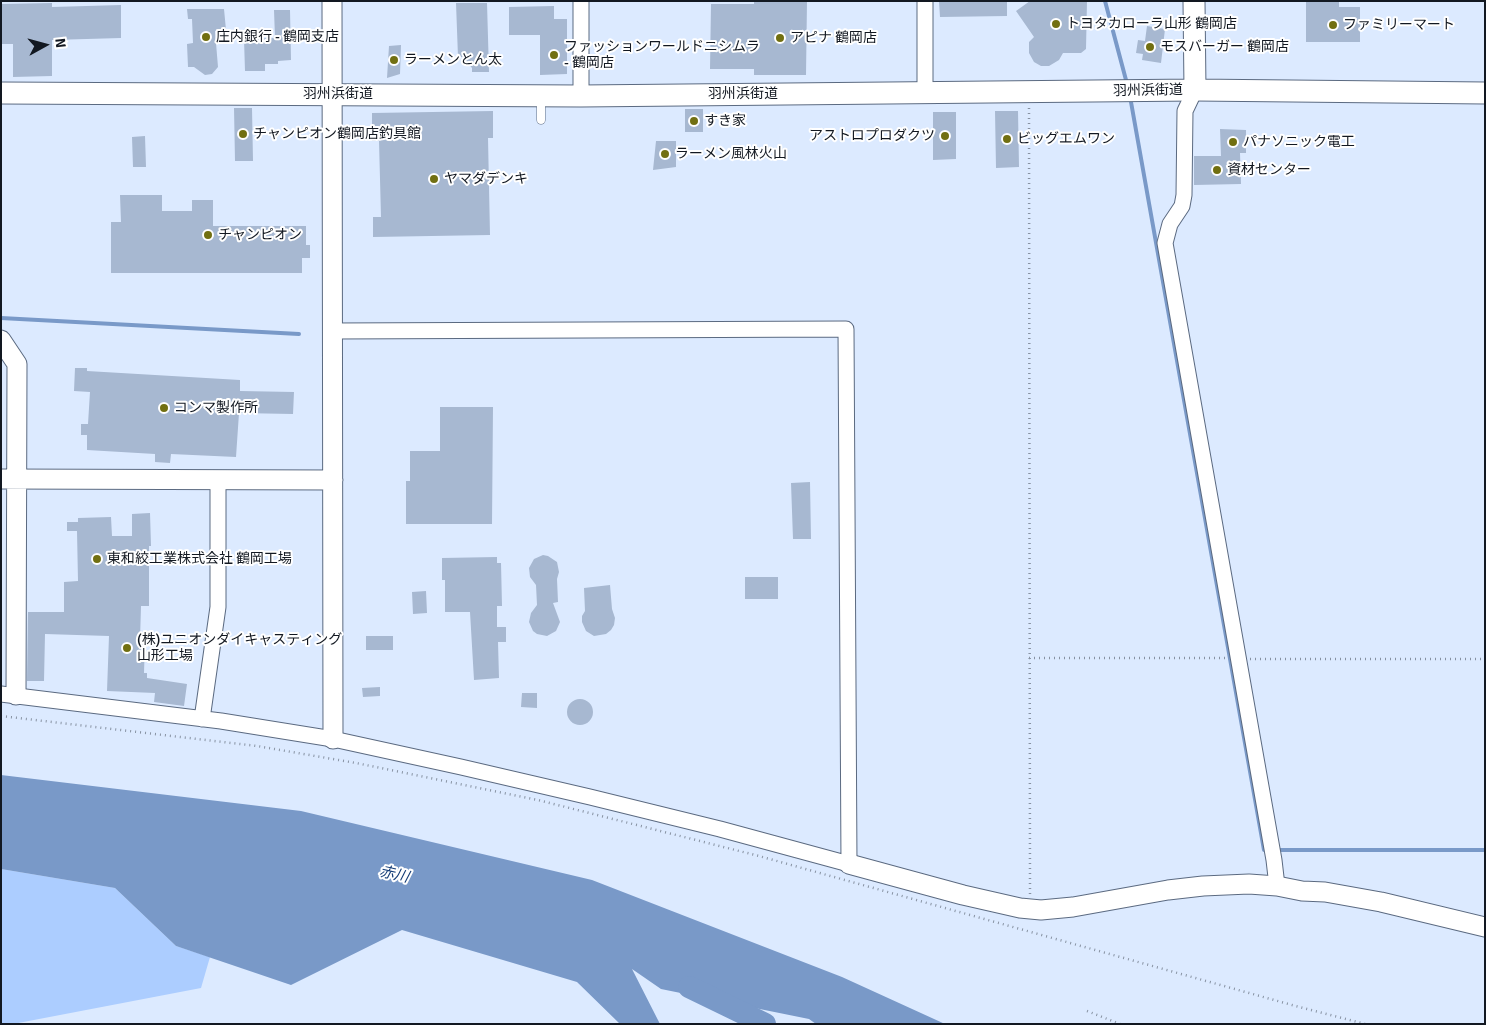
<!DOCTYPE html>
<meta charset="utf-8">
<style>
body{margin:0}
#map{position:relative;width:1486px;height:1025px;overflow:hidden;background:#dceaff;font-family:Signika,sans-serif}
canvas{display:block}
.frame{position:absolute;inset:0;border:2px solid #121821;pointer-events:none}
.north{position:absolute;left:20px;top:20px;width:50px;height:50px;-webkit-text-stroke:4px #fff;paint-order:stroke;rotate:83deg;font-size:14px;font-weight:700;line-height:20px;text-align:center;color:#121821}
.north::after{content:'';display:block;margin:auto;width:18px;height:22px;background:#121821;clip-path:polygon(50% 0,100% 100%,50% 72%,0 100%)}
</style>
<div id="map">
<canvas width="1486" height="1025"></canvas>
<div class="frame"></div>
<div class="north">N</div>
</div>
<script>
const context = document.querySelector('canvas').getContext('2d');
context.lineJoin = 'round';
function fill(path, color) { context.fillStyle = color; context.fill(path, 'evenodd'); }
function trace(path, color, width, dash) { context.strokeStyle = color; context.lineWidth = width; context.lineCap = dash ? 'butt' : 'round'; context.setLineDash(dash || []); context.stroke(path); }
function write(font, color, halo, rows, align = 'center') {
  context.font = font + ' Signika,"Noto Sans JP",sans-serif'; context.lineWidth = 4; context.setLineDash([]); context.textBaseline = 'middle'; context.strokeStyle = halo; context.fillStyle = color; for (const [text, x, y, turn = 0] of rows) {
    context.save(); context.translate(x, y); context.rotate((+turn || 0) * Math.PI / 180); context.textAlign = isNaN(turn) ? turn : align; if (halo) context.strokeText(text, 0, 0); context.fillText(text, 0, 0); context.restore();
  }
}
fill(new Path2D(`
 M1,869L115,888L176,946L210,957L201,988L13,1024H1Z`), '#accdff');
fill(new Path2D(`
 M1,775L301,811L592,880L842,977L945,1024H816L809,1019L661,989L632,969L660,1024H620L577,982L402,930L291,985L176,946L115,888L1,869Z`), '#7999c8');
trace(new Path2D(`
 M1105,1L1126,80
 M1131,102L1264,850H1268
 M1,318L299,334
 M1277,850H1485`), '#7999c8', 4);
trace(new Path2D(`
 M689,987L765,1024`), '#7999c8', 22);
fill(new Path2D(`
 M754,1H807L806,75H754V69H710L711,4H754Z
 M939,1H1007V16L940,17Z
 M1030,1H1087L1086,49L1081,53H1063L1059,60L1049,66H1041L1034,62L1029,53V42L1034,37L1016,11Z
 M1306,1H1339V7H1360V42H1306Z
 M52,3V7L121,5V38L52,40V76L13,77V44H1V4Z
 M456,3H487L489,72H472V68L463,57H458Z
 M554,6V19H567V74L540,75V35H509V7Z
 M187,9H224L226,30L215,31L218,67L212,74L205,75L194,67H188L187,44L193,43L192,19H188Z
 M274,10H290L291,60L278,61V64H265V71H245L244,39L275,38Z
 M1147,26L1165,29L1161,63L1142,60L1143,54L1136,53L1138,40L1145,41Z
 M401,45L400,74L387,78L389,46Z
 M234,108H252L253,161H235Z
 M685,109H703V132H685Z
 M493,111V138H488L490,235L373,237V217H381L379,141H372V113Z
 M995,111H1018L1019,167L996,168Z
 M933,112H956V159L933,160Z
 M1220,129L1246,130V153H1240L1241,184L1194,185V156H1221Z
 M145,136L146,167H133L132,137Z
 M656,141H676V167L653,170Z
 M120,195H162V211H192V200H213V226H306V245H310V258H302V273H111V222H121Z
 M75,368H87V371L240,380V391L294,392L293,414L239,413L236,457L171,454L170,463L155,462V454L87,450V435H81V424H88L90,392L74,391Z
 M440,407H493L492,524H406V481H410V451H440Z
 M810,482L811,539H793L791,483Z
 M150,513L151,546H149V606H141L140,640L145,641L144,673H147V678L187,684L184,706L154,702L155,693L107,691L109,636L45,634L44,681H27L28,612H64V582L78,581L77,531H67V522H78V518L111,517L112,536H132V514Z
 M543,555L548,556L557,562L559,572L557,579L558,602L553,603L560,622L556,631L547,636L537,634L533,631L529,622L531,613L537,605L536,585L530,577L529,568L534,559Z
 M497,557V563H501L502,606H497V627H506V642H498L499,678L474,680L470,612H445V580H442V558Z
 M745,577H778V599H745Z
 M610,585L612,609L615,618L614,625L611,630L606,634L594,636L586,631L582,622V616L585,611L584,588Z
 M426,591L427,613L413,614L412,592Z
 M366,636H393V650H366Z
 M380,687V696L363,697L362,688Z
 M522,693H537V708L521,707Z
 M567 712a13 13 0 1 1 26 0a13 13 0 1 1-26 0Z`), '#a7b8d1');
const service = new Path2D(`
 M541,120V97`);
const minor = new Path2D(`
 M581,1V96
 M925,1V93
 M1195,90L1185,111L1184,195L1182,206L1170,224L1165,243L1274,860L1277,886
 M1,694L221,721L333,739L461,767L590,797L720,829L849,864L846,329L333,331
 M202,719L218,607V480`);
const tertiary = new Path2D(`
 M332,1L333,739
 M1,340L17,364L16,695
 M1,479L333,480
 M849,864L963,895L1020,908L1041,910L1073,907L1168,890L1203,886L1249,884L1277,886L1302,891L1325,892L1381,902L1485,927`);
const secondary = new Path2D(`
 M1194,1L1195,90
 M1,93L581,96L1195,90L1485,93`);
trace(service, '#5b6a81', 9);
trace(minor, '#5b6a81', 17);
trace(tertiary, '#5b6a81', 21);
trace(secondary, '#5b6a81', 23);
trace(new Path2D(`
 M1029,108L1030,895
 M1029,658H1225
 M1250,659H1485
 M1,716L257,746L356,763L538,800L759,856L1292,1005L1365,1024
 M1087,1011L1120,1024`), '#8792a2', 2.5, [1, 4]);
trace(service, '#fff', 8);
trace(minor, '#fff', 15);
trace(tertiary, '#fff', 19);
trace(secondary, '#fff', 21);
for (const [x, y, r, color] of [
 [1056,24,5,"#716f11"],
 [1333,25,5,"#716f11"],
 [206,37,5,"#716f11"],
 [780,38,5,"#716f11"],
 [1150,47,5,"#716f11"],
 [554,55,5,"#716f11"],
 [394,60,5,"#716f11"],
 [694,121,5,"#716f11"],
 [243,134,5,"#716f11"],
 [945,136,5,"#716f11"],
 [1007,139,5,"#716f11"],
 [1233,142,5,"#716f11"],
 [665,154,5,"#716f11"],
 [1217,170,5,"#716f11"],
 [434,179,5,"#716f11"],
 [208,235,5,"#716f11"],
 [164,408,5,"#716f11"],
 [97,559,5,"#716f11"],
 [127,648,5,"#716f11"]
]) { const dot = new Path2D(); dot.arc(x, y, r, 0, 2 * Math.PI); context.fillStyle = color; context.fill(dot); trace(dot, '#fff', 2); }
write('14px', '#121821', '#fff', [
 ["トヨタカローラ山形 鶴岡店",1066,24],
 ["ファミリーマート",1343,25],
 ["庄内銀行 - 鶴岡支店",216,37],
 ["アピナ 鶴岡店",790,38],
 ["ファッションワールドニシムラ",564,47],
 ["- 鶴岡店",564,63],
 ["モスバーガー 鶴岡店",1160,47],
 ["ラーメンとん太",404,60],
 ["すき家",704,121],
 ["チャンピオン鶴岡店釣具館",253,134],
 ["アストロプロダクツ",935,136,"right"],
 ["ビッグエムワン",1017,139],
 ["パナソニック電工",1243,142],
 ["ラーメン風林火山",675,154],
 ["資材センター",1227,170],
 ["ヤマダデンキ",444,179],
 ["チャンピオン",218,235],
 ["コンマ製作所",174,408],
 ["東和絞工業株式会社 鶴岡工場",107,559],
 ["(株)ユニオンダイキャスティング",137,640],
 ["山形工場",137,656]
], 'left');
write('14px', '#121821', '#fff', [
 ["羽州浜街道",1148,91,-1],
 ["羽州浜街道",338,94],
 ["羽州浜街道",743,94]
]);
write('italic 15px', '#153d77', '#fff', [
 ["赤川",394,875,13]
]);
</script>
